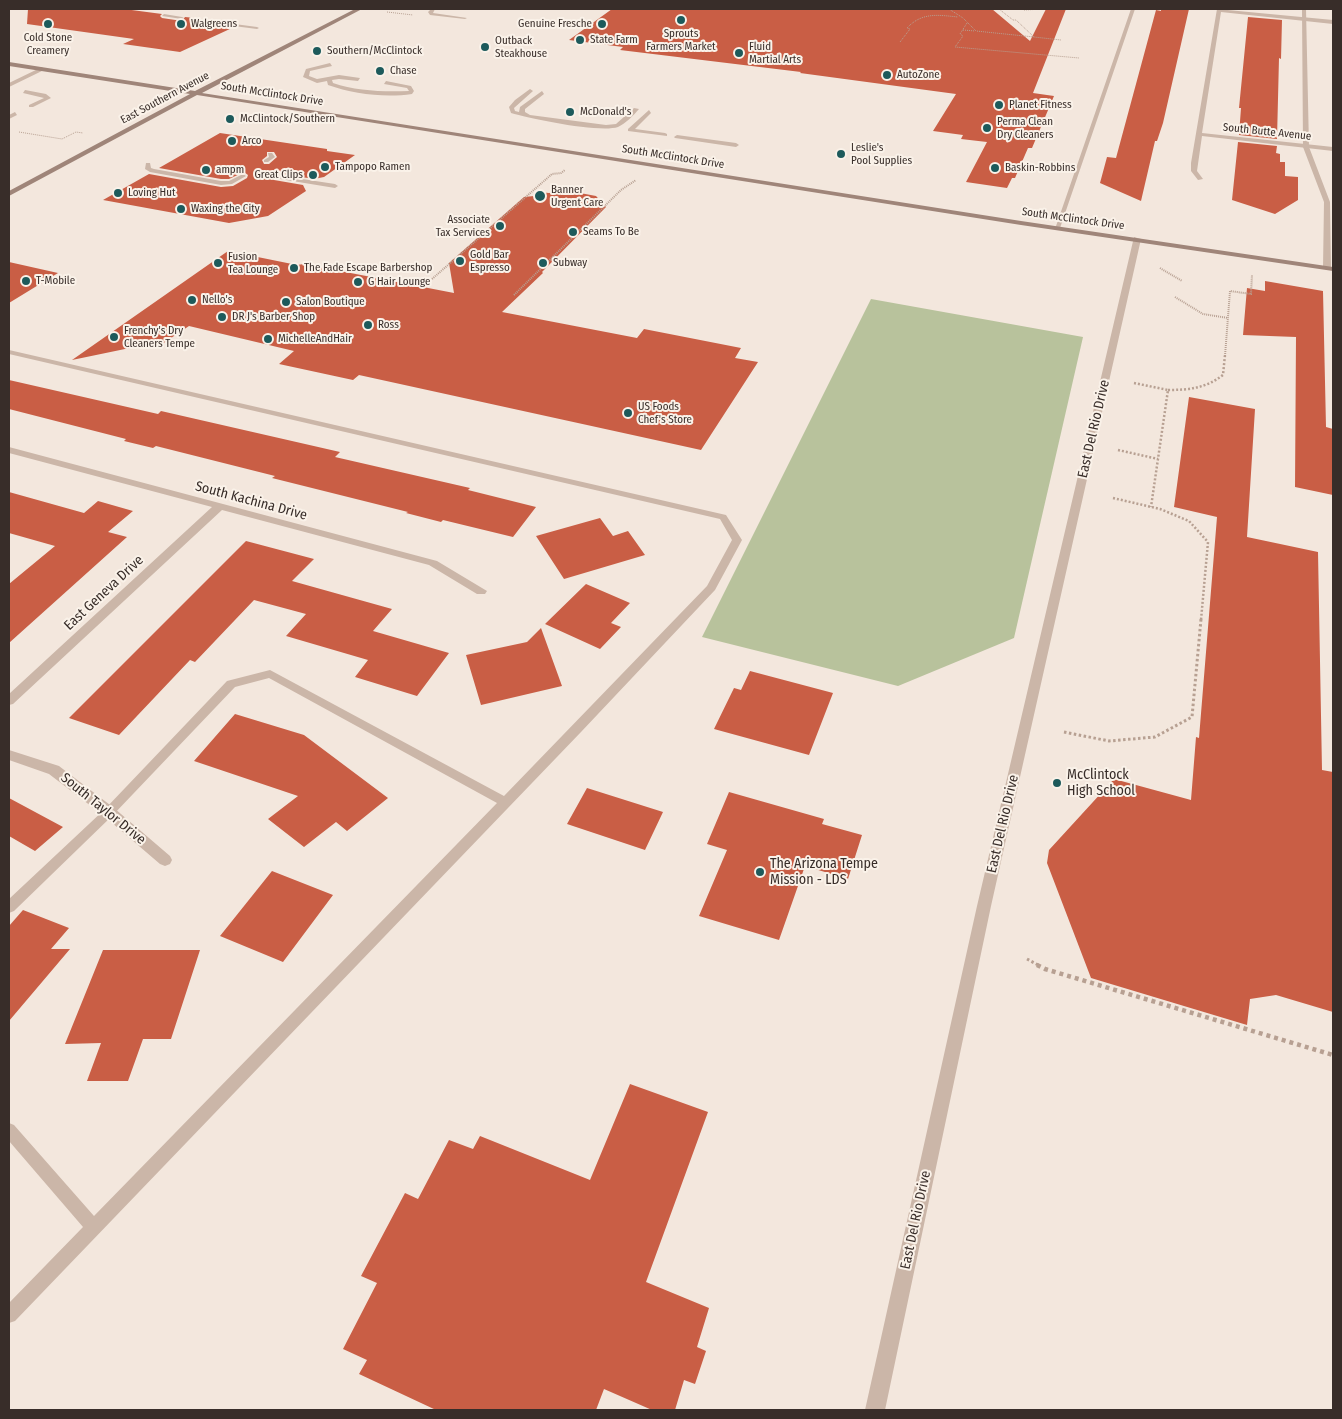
<!DOCTYPE html>
<style>
body{margin:0}
#map{position:relative;width:1342px;height:1419px;overflow:hidden;background:#f3e7dd;font-family:"Fira Sans Condensed",sans-serif}
canvas{display:block}
.frame{position:absolute;inset:0;border:10px solid #382d29;pointer-events:none}
</style>
<div id="map">
<canvas width="1342" height="1419"></canvas>
<div class="frame"></div>
</div>
<script>
const context = document.querySelector('canvas').getContext('2d');
context.lineJoin = 'round';
function fill(path, color) { context.fillStyle = color; context.fill(path, 'evenodd'); }
function trace(path, color, width, dash) { context.strokeStyle = color; context.lineWidth = width; context.lineCap = dash ? 'butt' : 'round'; context.setLineDash(dash || []); context.stroke(path); }
function write(font, color, halo, rows, align = 'center') {
  context.font = font + ' "Fira Sans Condensed",sans-serif'; context.lineWidth = 4; context.setLineDash([]); context.textBaseline = 'middle'; context.strokeStyle = halo; context.fillStyle = color; for (const [text, x, y, turn = 0] of rows) {
    context.save(); context.translate(x, y); context.rotate((+turn || 0) * Math.PI / 180); context.textAlign = isNaN(turn) ? turn : align; if (halo) context.strokeText(text, 0, 0); context.fillText(text, 0, 0); context.restore();
  }
}
fill(new Path2D(`
 M871,299L1083,337L1014,638L898,686L702,637Z`), '#b8c29c');
fill(new Path2D(`
 M28,9H124L162,14L160,16L162,18L182,21L185,17L195,18L192,22L232,28L180,52L123,44L134,39L27,24Z
 M612,9H992L1030,41L1046,9H1066L1033,93L1054,96L1032,148H1028L1015,178H1012L1007,188L966,182L987,142L961,139L963,135L933,131L956,94L800,73L801,72L620,50L623,47L569,40Z
 M1161,9H1189L1163,123L1157,141H1155L1141,201L1100,183L1107,157L1116,158L1156,10L1161,11Z
 M1248,17L1282,20L1281,59L1279,58L1277,139L1239,135L1241,108H1239Z
 M220,133L327,149V151L355,155L324,177L314,179L276,173L273,174L274,180L303,185L306,191L268,216L229,223L103,200L149,174L221,187L233,186L247,178L248,175L244,172L229,179H221L159,168ZM267,152H274L277,157L269,164H264L262,160L267,156Z
 M1238,142L1277,146L1276,153L1280,154V162H1285V176L1298,177V200L1275,214L1232,200Z
 M564,190L596,196L606,207L542,272L543,273L502,312L637,338L644,329L741,348L735,358L758,362L701,450L359,375L353,380L279,364L294,351L189,326L159,346L149,344L72,360L228,251L297,265L304,264L454,293L449,263L524,197L534,196L538,192L549,193Z
 M9,262L58,273L9,303Z
 M1265,281L1323,291L1326,427L1333,429V495L1295,487L1296,337L1243,335L1247,288L1265,291Z
 M9,380L158,414L161,411L340,452L335,457L470,488L468,490L536,507L513,537L443,520L441,522L406,513L408,512L272,478L275,476L156,446L153,448L124,441L126,439L9,409Z
 M1189,397L1255,409L1247,537L1318,552L1322,770L1333,772V1012L1276,995L1250,999L1247,1025L1091,978L1047,863L1049,850L1114,779L1191,800L1196,737L1199,738L1217,517L1174,507Z
 M9,492L84,513L98,501L133,511L108,532L127,537L9,643V584L55,546L9,533Z
 M600,518L613,536L628,531L645,555L564,579L536,536Z
 M246,541L314,559L292,581L392,609L373,631L449,653L417,696L355,677L368,660L286,636L306,614L254,600L195,662L190,660L119,735L69,718Z
 M586,584L630,603L611,623L621,627L600,649L545,624Z
 M541,628L562,686L481,705L466,655L527,642Z
 M750,671L833,693L809,755L714,729L734,688L741,690Z
 M235,714L304,735L388,798L347,831L336,822L304,847L268,819L298,796L194,761Z
 M587,788L663,812L645,850L567,824Z
 M729,792L824,819L822,824L862,835L848,879L805,866L779,940L699,916L727,850L707,844Z
 M9,798L63,827L35,851L9,836Z
 M272,871L333,895L283,962L220,936Z
 M23,910L69,928L51,949H70L9,1021V926Z
 M103,950H200L171,1039H143L128,1081H87L101,1043L65,1044Z
 M630,1084L708,1112L646,1282L709,1308L697,1347L706,1351L695,1384L684,1380L675,1410H652L604,1389L596,1410H436L359,1374L367,1360L343,1349L377,1283L361,1276L405,1193L418,1199L449,1140L473,1149L480,1136L590,1180Z`), '#c95e45');
trace(new Path2D(`
 M949,9L963,18L976,31L1034,37
 M999,9L1013,20H1016L1034,37L1061,40
 M1024,10L1044,9
 M387,12L413,15
 M967,23L960,34L963,36L955,47L1079,58
 M963,30L975,31
 M900,42L910,29L907,28C922,12 938,15 958,17
 M19,132L62,139L76,132L83,133`), '#b7a092', 1, [1, 1]);
trace(new Path2D(`
 M1160,268L1182,281
 M432,279L552,174L561,173L565,170
 M514,295L621,190L636,180
 M1175,297L1203,314L1228,318
 M1225,356L1230,291L1251,294L1252,275`), '#b7a092', 2, [1, 1]);
trace(new Path2D(`
 M1134,383L1168,390L1151,507
 M1168,390C1189,390 1206,388 1223,375L1225,355
 M1118,450L1158,459
 M1113,498L1160,509L1189,521L1208,542L1201,620`), '#b7a092', 2.5, [2, 2]);
trace(new Path2D(`
 M1064,732L1109,741L1155,737L1192,717L1201,619
 M1027,959L1040,966`), '#b7a092', 3, [2.5, 2.5]);
trace(new Path2D(`
 M1037,965L1045,969L1333,1055`), '#b7a092', 4.5, [4, 4]);
fill(new Path2D(`
 M431,9H435L433,13L467,18L465,19L430,15L428,12Z
 M1131,9H1135L1060,228L1055,229Z
 M1302,9H1306L1309,147L1330,202L1331,268L1327,270L1323,268L1324,202L1303,147Z
 M164,14L182,17L184,18L182,19L162,16Z
 M197,19L257,27L259,28L257,29L195,21Z
 M330,63L332,66L310,71L309,76L317,79L339,75L360,78L358,81L339,79L332,80L333,83C356,91 383,92 409,91L407,88L384,84L386,81L411,86L414,91L412,94C385,98 353,94 328,85L327,81L317,83L303,77L306,69Z
 M42,67L44,70L9,87V83Z
 M530,89L533,91L514,108L515,111L519,112L520,107L542,91L544,94L525,109V112L530,115L606,125L616,124L634,108L639,109C634,115 625,124 618,127C600,133 531,119 511,113L509,107L515,100Z
 M25,90L46,94L51,98L33,107H29V105L44,98L23,93Z
 M649,110L651,113L635,129L665,133L667,134V136L628,131V129Z
 M15,112L17,115L9,119V115Z
 M677,135L736,143L739,145L736,147L675,138L674,137Z
 M268,153H272L275,157L268,162H264V160L269,157Z
 M146,163H150L151,168L154,169L221,181H229L243,174L246,176L232,184L221,185L150,172L145,169Z
 M276,175L335,184L338,186L335,188L274,178V176Z
 M9,350L726,515L742,540L715,590L581,732L15,1321L9,1323V1303L83,1227L9,1141V1123L14,1125L94,1216L497,803L269,678L235,687L113,815L14,911L9,913V899L105,809L227,681L270,670L504,796L707,586L732,540L720,519L9,354Z`), '#cbb6a8');
fill(new Path2D(`
 M1217,9L1333,20V24L1221,12L1202,133L1333,147V151L1202,136L1197,171L1203,179L1198,180L1191,171V163Z
 M1134,237L1141,239L991,906L885,1410H865L977,906Z
 M9,447L437,561L487,591L485,594H477L429,565L222,510L13,704L9,705V694L212,507L9,453Z
 M9,750L59,766L114,808L170,856L172,860L170,864L165,866L160,864L104,816L49,774L9,760Z`), '#cbb6a8');
fill(new Path2D(`
 M355,9H362L202,93L1021,221L1333,267V271L1021,225L197,95L9,196V191L190,94L9,66V62L195,91Z`), '#9f8579');
for (const [x, y, r, color] of [
 [681,20,5,"#1d5a5b"],
 [48,24,5,"#1d5a5b"],
 [181,24,5,"#1d5a5b"],
 [602,24,5,"#1d5a5b"],
 [580,40,5,"#1d5a5b"],
 [485,47,5,"#1d5a5b"],
 [317,51,5,"#1d5a5b"],
 [739,53,5,"#1d5a5b"],
 [380,71,5,"#1d5a5b"],
 [887,75,5,"#1d5a5b"],
 [999,105,5,"#1d5a5b"],
 [570,112,5,"#1d5a5b"],
 [230,119,5,"#1d5a5b"],
 [987,128,5,"#1d5a5b"],
 [232,141,5,"#1d5a5b"],
 [841,154,5,"#1d5a5b"],
 [325,167,5,"#1d5a5b"],
 [995,168,5,"#1d5a5b"],
 [206,170,5,"#1d5a5b"],
 [313,175,5,"#1d5a5b"],
 [118,193,5,"#1d5a5b"],
 [540,196,6,"#1d5a5b"],
 [181,209,5,"#1d5a5b"],
 [500,226,5,"#1d5a5b"],
 [573,232,5,"#1d5a5b"],
 [460,261,5,"#1d5a5b"],
 [218,263,5,"#1d5a5b"],
 [543,263,5,"#1d5a5b"],
 [294,268,5,"#1d5a5b"],
 [26,281,5,"#1d5a5b"],
 [358,282,5,"#1d5a5b"],
 [192,300,5,"#1d5a5b"],
 [286,302,5,"#1d5a5b"],
 [222,317,5,"#1d5a5b"],
 [368,325,5,"#1d5a5b"],
 [114,337,5,"#1d5a5b"],
 [268,339,5,"#1d5a5b"],
 [628,413,5,"#1d5a5b"],
 [1057,783,5,"#1d5a5b"],
 [760,872,5,"#1d5a5b"]
]) { const dot = new Path2D(); dot.arc(x, y, r, 0, 2 * Math.PI); context.fillStyle = color; context.fill(dot); trace(dot, '#faf2e9', 2); }
write('11px', '#382d29', '#faf2e9', [
 ["Walgreens",191,24],
 ["Genuine Fresche",592,24,"right"],
 ["Sprouts",681,34,"center"],
 ["Farmers Market",681,47,"center"],
 ["Cold Stone",48,38,"center"],
 ["Creamery",48,51,"center"],
 ["State Farm",590,40],
 ["Outback",495,41],
 ["Steakhouse",495,54],
 ["Fluid",749,47],
 ["Martial Arts",749,60],
 ["Southern/McClintock",327,51],
 ["Chase",390,71],
 ["AutoZone",897,75],
 ["Planet Fitness",1009,105],
 ["McDonald's",580,112],
 ["McClintock/Southern",240,119],
 ["Perma Clean",997,122],
 ["Dry Cleaners",997,135],
 ["Arco",242,141],
 ["Leslie's",851,148],
 ["Pool Supplies",851,161],
 ["Tampopo Ramen",335,167],
 ["Baskin-Robbins",1005,168],
 ["ampm",216,170],
 ["Great Clips",303,175,"right"],
 ["Banner",551,190],
 ["Urgent Care",551,203],
 ["Loving Hut",128,193],
 ["Waxing the City",191,209],
 ["Associate",490,220,"right"],
 ["Tax Services",490,233,"right"],
 ["Seams To Be",583,232],
 ["Gold Bar",470,255],
 ["Espresso",470,268],
 ["Fusion",228,257],
 ["Tea Lounge",228,270],
 ["Subway",553,263],
 ["The Fade Escape Barbershop",304,268],
 ["T-Mobile",36,281],
 ["G Hair Lounge",368,282],
 ["Nello's",202,300],
 ["Salon Boutique",296,302],
 ["DR J's Barber Shop",232,317],
 ["Ross",378,325],
 ["Frenchy's Dry",124,331],
 ["Cleaners Tempe",124,344],
 ["MichelleAndHair",278,339],
 ["US Foods",638,407],
 ["Chef's Store",638,420]
], 'left');
write('11px', '#382d29', '#faf2e9', [
 ["South McClintock Drive",272,94,9],
 ["East Southern Avenue",165,98,-28],
 ["South Butte Avenue",1267,132,6],
 ["South McClintock Drive",673,157,9],
 ["South McClintock Drive",1073,219,8]
]);
write('14px', '#382d29', '#faf2e9', [
 ["East Del Rio Drive",1094,429,-77],
 ["South Kachina Drive",251,501,15],
 ["East Geneva Drive",104,593,-43],
 ["South Taylor Drive",103,809,39],
 ["East Del Rio Drive",1003,824,-77],
 ["East Del Rio Drive",916,1220,-78]
]);
write('14px', '#382d29', '#faf2e9', [
 ["McClintock",1067,775],
 ["High School",1067,791],
 ["The Arizona Tempe",770,864],
 ["Mission - LDS",770,880]
], 'left');
</script>
